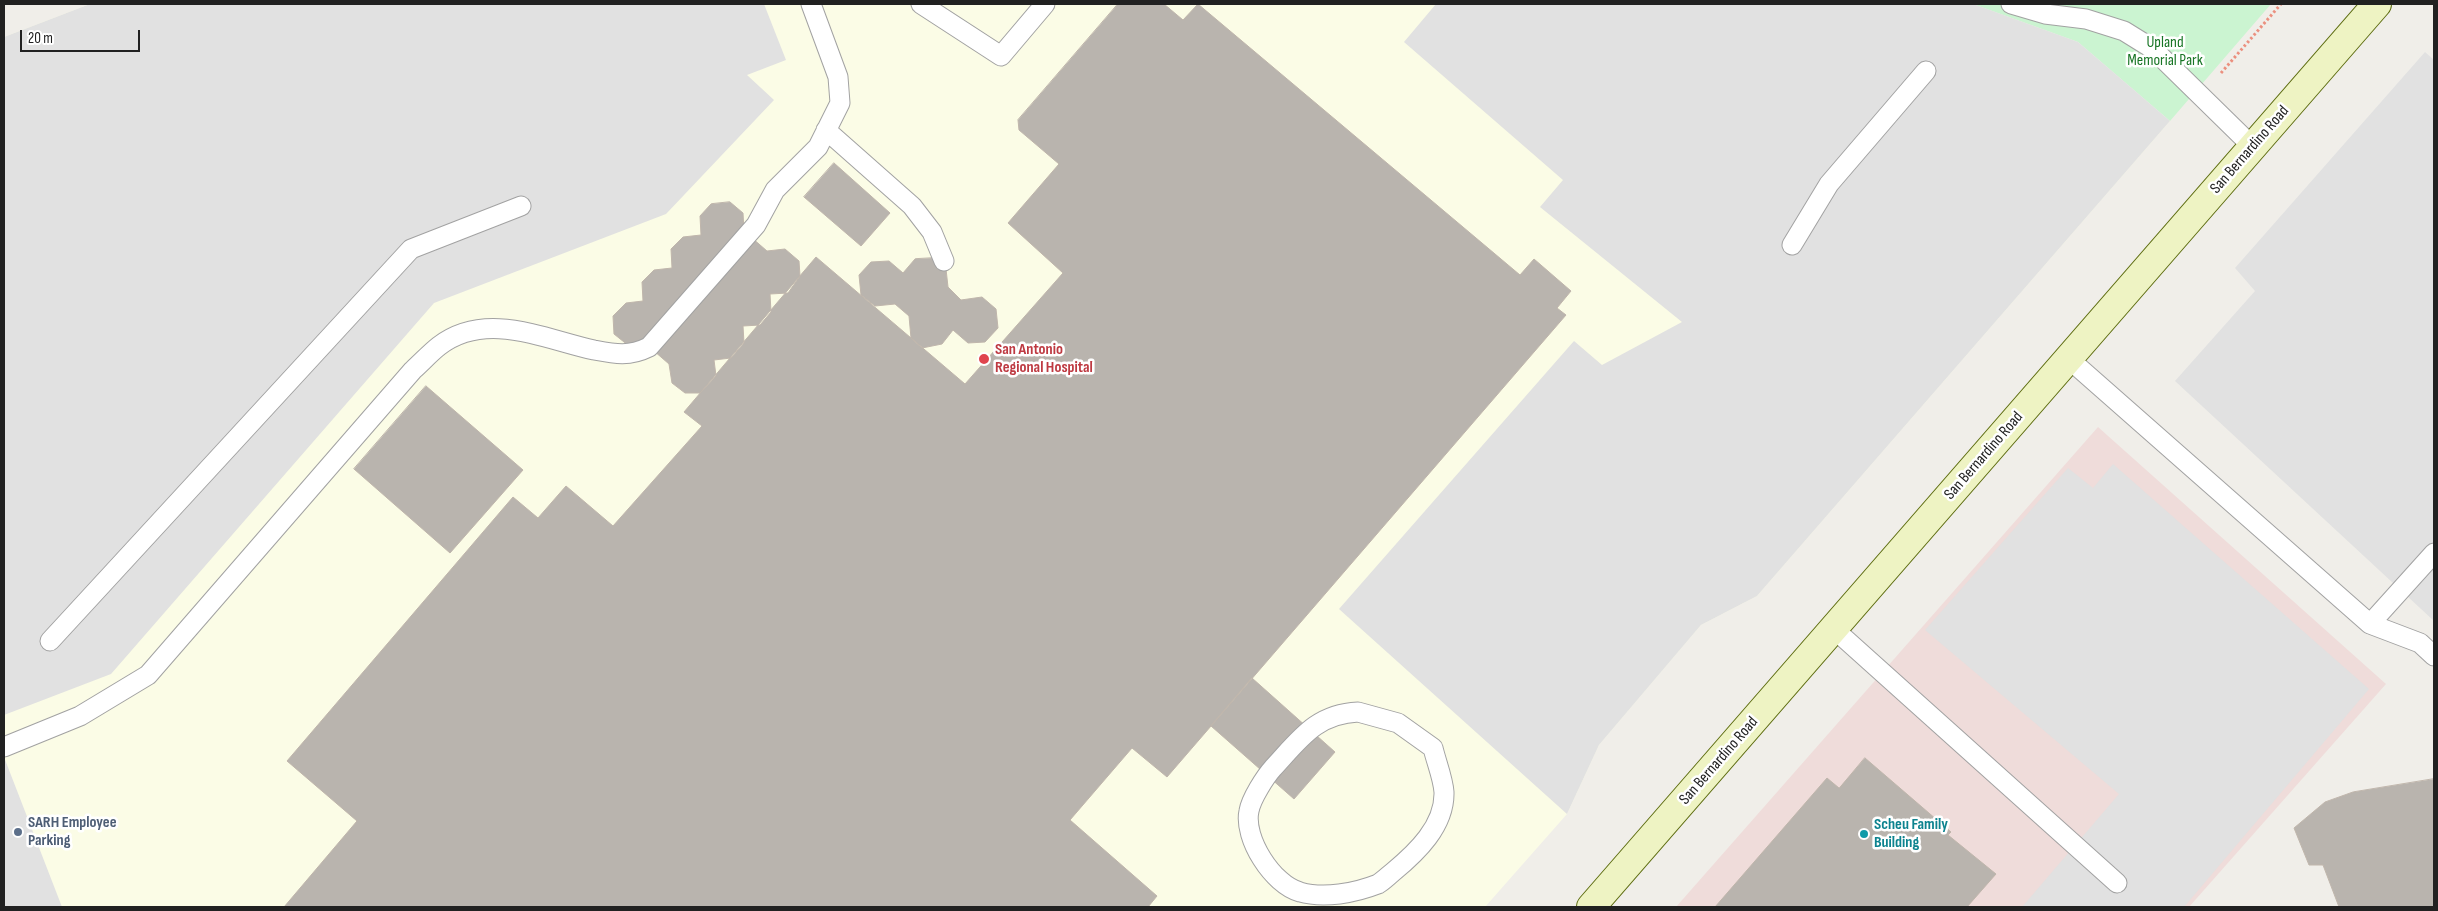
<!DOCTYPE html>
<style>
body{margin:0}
#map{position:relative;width:2438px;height:911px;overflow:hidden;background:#f0eee9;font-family:"Sofia Sans Condensed",sans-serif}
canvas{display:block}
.frame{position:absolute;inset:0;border:5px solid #212121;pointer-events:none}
.scale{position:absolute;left:20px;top:30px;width:120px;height:22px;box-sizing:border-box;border:2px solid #212121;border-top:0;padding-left:6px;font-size:15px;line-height:18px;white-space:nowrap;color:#212121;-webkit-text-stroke:4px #fff;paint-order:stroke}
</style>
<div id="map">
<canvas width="2438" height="911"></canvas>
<div class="frame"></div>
<div class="scale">20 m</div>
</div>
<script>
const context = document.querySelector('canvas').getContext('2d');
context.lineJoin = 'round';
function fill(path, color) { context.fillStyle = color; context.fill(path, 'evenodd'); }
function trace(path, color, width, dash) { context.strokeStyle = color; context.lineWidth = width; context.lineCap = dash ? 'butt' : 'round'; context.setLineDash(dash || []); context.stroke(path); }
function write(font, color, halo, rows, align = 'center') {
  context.font = font + ' "Sofia Sans Condensed",sans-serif'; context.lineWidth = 5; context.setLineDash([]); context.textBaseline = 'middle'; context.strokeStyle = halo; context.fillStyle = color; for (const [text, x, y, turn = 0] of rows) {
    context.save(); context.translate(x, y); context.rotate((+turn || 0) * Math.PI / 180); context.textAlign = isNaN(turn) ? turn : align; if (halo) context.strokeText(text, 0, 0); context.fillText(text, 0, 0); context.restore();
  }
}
fill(new Path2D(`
 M2098,427L2386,684L2189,907H1676Z`), '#efdcda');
fill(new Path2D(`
 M90,4H1973L2170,121L1757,596L1701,625L1599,745L1567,814L1485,907H4V37Z`), '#fbfce6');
fill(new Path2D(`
 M1973,4H2271L2170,121L2078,42Z`), '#cbf4d1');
fill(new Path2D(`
 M90,4H764L786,60L747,75L774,100L666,214L434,303L111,674L4,715V37Z
 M1436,4H1973L2078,42L2170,121L1757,596L1701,625L1599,745L1567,814L1339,609L1574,341L1602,365L1682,322L1540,207L1563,180L1404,42Z
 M2425,52L2434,60V621L2175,381L2255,291L2235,268Z
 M2113,464L2369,689L2184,907H2022L2119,794L1925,630L2068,468L2093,488Z
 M4,757L62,907H4Z`), '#e1e1e1');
const building = new Path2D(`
 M1118,4H1164L1183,20L1198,4L1520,275L1534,259L1571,291L1557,308L1566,315L1167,777L1132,748L1070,820L1157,896L1148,907H284L357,821L287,761L513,497L538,518L566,486L613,526L702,426L684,412L816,257L965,384L1063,273L1008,223L1059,164L1019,130L1018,120Z
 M834,163L890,213L861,246L804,197Z
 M730,202L743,213L744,231L767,251L785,249L799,261L800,276L788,293L770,294L771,312L760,325L743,326L744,343L731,358L714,360L716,376L700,393H685L672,383L669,364L646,344L629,346L614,334L613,316L626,303L643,301L642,282L654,270L672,268L671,249L683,237L701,235L700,216L711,204Z
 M933,258L946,269L948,287L961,300L982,297L996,309L998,328L985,342L968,343L953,330L942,344L922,348L911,338L909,316L895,304L875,306L861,295L859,275L871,262L889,261L903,273L915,259Z
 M426,386L523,470L450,553L354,469Z
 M1252,678L1335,752L1294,799L1211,726Z
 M1865,758L1951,832L1948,835L1996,874L1967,907H1715L1827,778L1839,788Z
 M2434,779V907H2339L2323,865H2309L2294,828L2325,802L2353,792Z`);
fill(building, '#b9b4ae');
trace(building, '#c0b6ac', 1);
const lane = new Path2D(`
 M921,4L1001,56L1045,4
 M2011,4L2045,14L2086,19L2124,31L2153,49L2253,147
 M826,130L912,206L932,232L944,261
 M1792,245L1829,184L1926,71
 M2069,359L2370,624L2420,643L2434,656
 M2370,624L2434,553
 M1834,629L2117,883
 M50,641L411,249L521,206
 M1358,712L1398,723L1433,748C1436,761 1443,778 1444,792C1445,826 1416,853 1393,872C1388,876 1383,881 1378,884C1355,893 1324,899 1300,892C1273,885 1243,838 1249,811C1251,799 1265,777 1273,768C1300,739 1316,714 1358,712Z
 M4,747L80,716L148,675L413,370C422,362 430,353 439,346C486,310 544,339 594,350C615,354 629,357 649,347L756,225L775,190L818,147L840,103L838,77L811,4`);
const secondary = new Path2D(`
 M1591,907L2377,4`);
trace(lane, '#a2a2a2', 21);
trace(secondary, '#5f6e12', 30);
trace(new Path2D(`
 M2221,73L2281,4`), '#eb907f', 3, [2.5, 2.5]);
trace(lane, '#fff', 19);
trace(secondary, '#eef3c3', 28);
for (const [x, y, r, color] of [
 [984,359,6,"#e0444e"],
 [18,832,5,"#5c6f8a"],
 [1864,834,5,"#0f9aa8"]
]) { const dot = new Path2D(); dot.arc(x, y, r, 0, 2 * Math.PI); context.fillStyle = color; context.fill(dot); trace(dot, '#fff', 2); }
write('16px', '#187525', '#fff', [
 ["Upland",2165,43],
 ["Memorial Park",2165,61]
]);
write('16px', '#212121', '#fff', [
 ["San Bernardino Road",2250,150,-49],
 ["San Bernardino Road",1984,456,-49],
 ["San Bernardino Road",1719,761,-49]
]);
write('bold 16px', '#be3a42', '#fff', [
 ["San Antonio",995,350],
 ["Regional Hospital",995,368]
], 'left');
write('bold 16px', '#4e5e75', '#fff', [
 ["SARH Employee",28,823],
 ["Parking",28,841]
], 'left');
write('bold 16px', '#0d838f', '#fff', [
 ["Scheu Family",1874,825],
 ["Building",1874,843]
], 'left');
</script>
